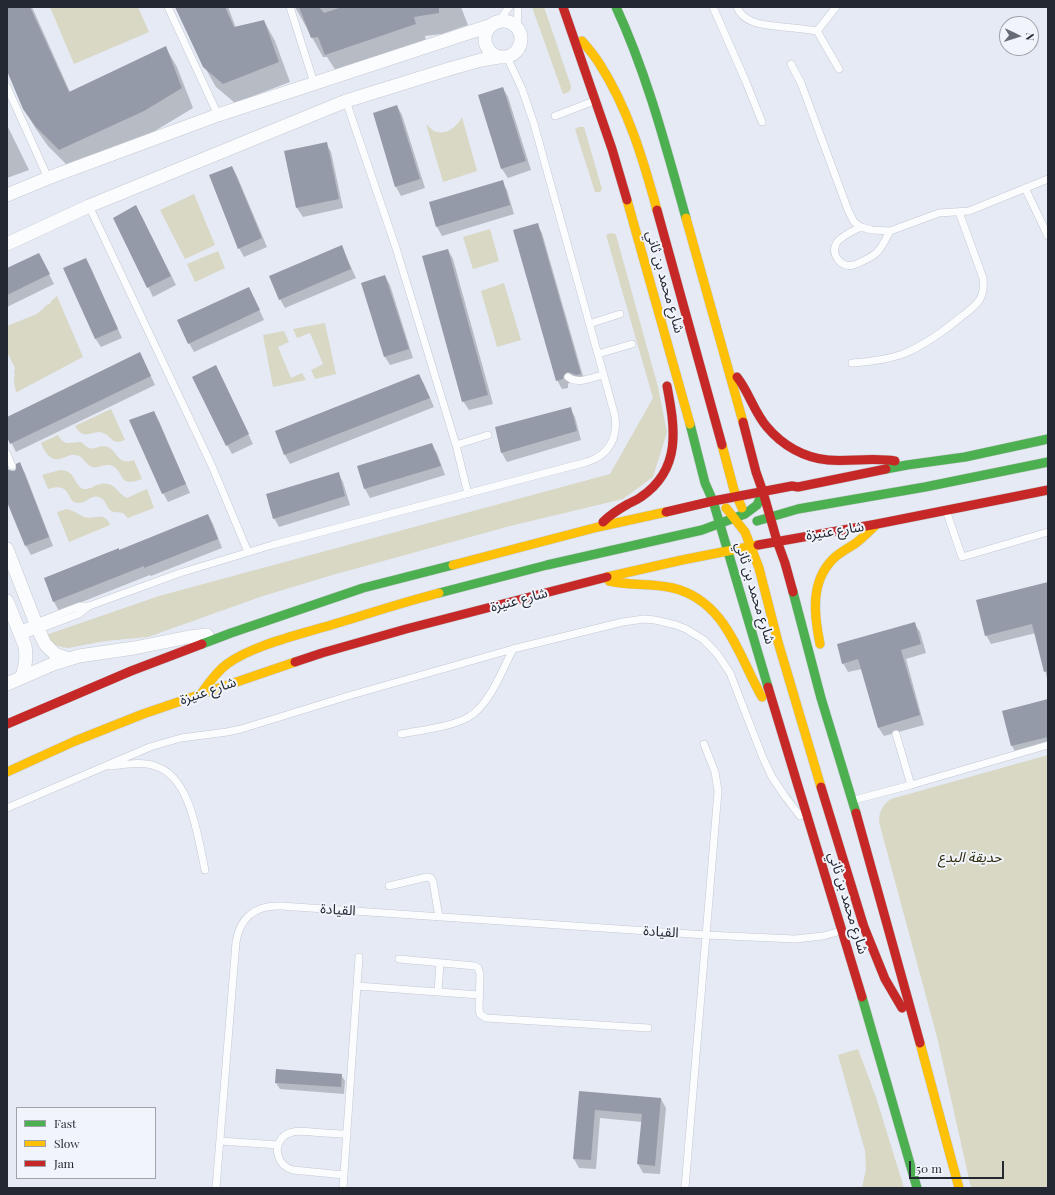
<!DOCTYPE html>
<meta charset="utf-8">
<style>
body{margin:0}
#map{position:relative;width:1055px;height:1195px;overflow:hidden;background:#e5eaf4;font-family:"Playfair Display",serif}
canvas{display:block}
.frame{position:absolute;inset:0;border:8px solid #232833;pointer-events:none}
.legend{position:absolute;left:16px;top:1107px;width:140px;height:72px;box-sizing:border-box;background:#f1f4fa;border:1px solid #9fa2aa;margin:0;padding:5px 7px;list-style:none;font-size:12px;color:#232833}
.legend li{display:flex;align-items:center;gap:8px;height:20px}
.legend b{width:20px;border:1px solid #9fa2aa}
.north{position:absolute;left:999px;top:16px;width:40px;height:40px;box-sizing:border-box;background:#f1f4fa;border:1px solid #9fa2aa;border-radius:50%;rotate:94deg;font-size:11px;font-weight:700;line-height:16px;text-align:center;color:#232833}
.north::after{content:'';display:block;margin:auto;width:14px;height:18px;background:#676c77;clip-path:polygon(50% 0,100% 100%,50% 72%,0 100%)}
.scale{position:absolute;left:909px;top:1161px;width:95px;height:18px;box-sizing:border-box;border:2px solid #232833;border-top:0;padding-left:5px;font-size:12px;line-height:14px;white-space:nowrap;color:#232833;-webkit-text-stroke:3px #f1f4fa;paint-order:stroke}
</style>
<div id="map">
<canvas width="1055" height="1195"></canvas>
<div class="frame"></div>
<ul class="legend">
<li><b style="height:5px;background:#4caf50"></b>Fast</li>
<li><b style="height:5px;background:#ffc107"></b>Slow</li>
<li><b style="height:5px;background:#c62828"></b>Jam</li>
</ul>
<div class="north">N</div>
<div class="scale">50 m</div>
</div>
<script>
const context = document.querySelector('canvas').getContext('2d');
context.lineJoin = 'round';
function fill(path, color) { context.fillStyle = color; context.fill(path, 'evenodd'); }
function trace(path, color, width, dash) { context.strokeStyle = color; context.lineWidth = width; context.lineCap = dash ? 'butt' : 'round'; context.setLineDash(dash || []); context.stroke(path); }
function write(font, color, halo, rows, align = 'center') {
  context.font = font + ' "Playfair Display","Noto Sans Arabic",serif'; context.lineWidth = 4; context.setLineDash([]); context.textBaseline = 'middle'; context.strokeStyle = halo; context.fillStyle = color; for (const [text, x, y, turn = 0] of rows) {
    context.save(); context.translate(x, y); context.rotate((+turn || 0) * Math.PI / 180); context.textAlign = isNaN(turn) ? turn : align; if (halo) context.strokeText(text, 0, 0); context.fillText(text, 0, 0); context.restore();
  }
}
fill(new Path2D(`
 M50,7H138L149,32L74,64Z
 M532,7H544L571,86C571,91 569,93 563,94Z
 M462,117L477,171L443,182L426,124C428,126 431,129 434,131C446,136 457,127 462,117Z
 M579,127H584L602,189L600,192H595L575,129Z
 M194,194L215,245L185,259L160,210Z
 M490,229L499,261L473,269L463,237Z
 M611,233L615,234L616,235L658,387L667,432L653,477L623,499L510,526L329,576L260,597L148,637L105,641L68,648L61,647L53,644L46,635L159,596L610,474L653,398L606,235Z
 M218,251L225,268L195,282L187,264Z
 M504,283L521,340L497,347L481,291Z
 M57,296L83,357L15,393L16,390C14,386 13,378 15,375L14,372L15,368L7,352V326L37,314L47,305L51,303V301Z
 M325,323L336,374L315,379L311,370L323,364L310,333L297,338L293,329Z
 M284,331L289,342L278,347L291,378L302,373L306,380L273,387L263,335Z
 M111,409L125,440C111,446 112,436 103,433C93,428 85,443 75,426Z
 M58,435C65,447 70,442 81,442C84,444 86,447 89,448C95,450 100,444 108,447C118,452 118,466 134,460L142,479C116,489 126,470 110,465C103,464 98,469 92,467C84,464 84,455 75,455C70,454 67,457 63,458C51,463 45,453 41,443Z
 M60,470C77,471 72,483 83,489C92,490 98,481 108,484C117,486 119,495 127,498L147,489L154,508L128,518L123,513C119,512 115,513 111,511C106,507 106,499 99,497C91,494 86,504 78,503C65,502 73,481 48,489L42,475Z
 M66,509C73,510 78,514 84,517C95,520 104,511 110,525L69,542L57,512Z
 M1048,755V1188H971L938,1041L879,822C879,812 882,805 891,799Z
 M858,1049L876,1097L904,1188H862L866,1169L865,1151L838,1055Z`), '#d8d8c5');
fill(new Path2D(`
 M7,7H32L70,92L166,48L177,67L193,108L155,131L71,169L48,146L36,129L24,109L7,68Z
 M176,7H228L236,28L264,21L275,41L290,82L235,103L216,87L204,66Z
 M295,7H461L468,25L442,34L425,36L427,44L338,74L327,57H323Z
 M503,88L508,97L531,170L508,178L502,169L480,95Z
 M397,106L402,115L425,188L401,196L396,187L374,114Z
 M7,125L29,170L7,178Z
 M326,143L331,152L343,208L303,217L297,208L285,151Z
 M232,167L237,176L267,247L244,257L239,248Z
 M502,181L507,190L514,214L442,236L437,227L430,203Z
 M141,215L176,285L153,297L115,218Z
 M537,224L542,233L585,383L571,381L568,384V388L562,389L557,380Z
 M341,247L346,256L356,278L285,308L280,299Z
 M448,250L453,259L493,404L469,410L463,401Z
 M39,254L54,284L7,307V269Z
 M86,259L91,268L122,338L101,347L95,338Z
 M385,276L390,285L413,358L390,365L385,357Z
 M249,288L264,320L194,352L189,343Z
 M140,353L155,385L16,452L7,434V418Z
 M419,375L424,384L434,407L290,464L285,455L276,431Z
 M220,376L253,444L232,454L227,445Z
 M570,408L575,417L581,440L507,462L502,453L497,428Z
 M154,412L159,421L190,493L168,502L163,493Z
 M431,444L437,453L445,475L370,498L365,489L359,466Z
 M20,464L25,473L53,546L31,555L26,546L7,499V469L9,471L14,472L17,469Z
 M338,473L343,482L350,505L279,527L274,518Z
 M208,515L213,524L222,548L151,576L150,575L59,611L54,602L45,578L119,551Z
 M1048,583V682L1036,633L991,644L986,635Z
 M914,623L920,632L926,653L906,659L924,725L884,736L878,727L862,669L848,672L843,663Z
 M1048,700V747L1017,755L1012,746L1003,711Z
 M341,1075L345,1081L344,1094L280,1089L276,1083Z
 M580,1092L661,1099L666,1108L660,1174L643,1173L638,1164L642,1122L600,1118L596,1169L579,1168L574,1159Z`), '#0003');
fill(new Path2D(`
 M7,7H30L69,92L166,46L182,88L144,111L59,150L35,126L23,109L7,71Z
 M175,7H225L234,27L264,20L279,62L223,84L203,67Z
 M299,7H319L324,13L342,7H439V13L414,17L416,24L325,55L318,37L311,38Z
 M503,87L526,161L501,169L478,95Z
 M397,105L420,179L395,187L373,113Z
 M327,142L339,199L296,208L284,151Z
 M232,166L262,238L238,249L209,175Z
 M503,180L510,205L436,227L429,202Z
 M136,205L171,276L147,288L113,218Z
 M538,223L581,374L576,375L568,372L566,373L564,375L563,379L556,381L513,230Z
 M342,245L351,269L279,300L269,276Z
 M448,249L488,395L462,402L422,256Z
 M39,253L50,274L7,295V268Z
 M86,258L118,329L95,339L63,268Z
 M385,275L409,349L384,357L361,283Z
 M249,287L260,310L188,344L177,320Z
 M140,352L151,376L10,444L7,437V417Z
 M216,365L249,434L226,446L192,377Z
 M419,374L430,398L284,455L275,431Z
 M571,407L577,431L501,453L495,427Z
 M154,411L186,484L162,494L129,420Z
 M432,443L441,466L364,489L357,466Z
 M20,462L49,537L25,546L7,502V468L9,470L14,471L16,469V464Z
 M339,472L345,496L273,519L266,494Z
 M208,514L218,539L144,568V566L53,602L44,578L119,548V550Z
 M1048,582V671L1044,672L1032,624L985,636L976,600Z
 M915,622L921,644L901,650L920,715L878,728L858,659L842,664L837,644Z
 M1048,699V737L1011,746L1002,711Z
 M276,1069L342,1074L341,1087L275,1083Z
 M579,1091L661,1098L655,1166L637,1164L642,1114L595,1110L591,1160L573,1159Z`), '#959aa9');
const lane = new Path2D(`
 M168,7L218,115
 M290,7L314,83
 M713,7L746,82L762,122
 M737,7C744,25 767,25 783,27C795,28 806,29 817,31
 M499,21L509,7
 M517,28L518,7
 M817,31L839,69
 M817,31L836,7
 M791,64L801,83L848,210L854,222L861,227L872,230L890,231L939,213L969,211L1048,179
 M7,87L48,178
 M346,101L396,248L456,445L468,494
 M555,116L594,101
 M1025,188L1048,236
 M89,206L212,466L248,552
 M861,227C855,230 839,237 836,244C831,255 841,268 853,265C858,264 871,257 875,254C882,249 886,238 890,231
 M589,324L620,314
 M598,354L632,344
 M852,363C869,362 886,360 903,354C925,345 944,331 962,316C969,311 976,306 980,299C984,292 984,286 983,278L959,212
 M568,377C578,385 592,377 603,375
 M456,445L488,435
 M7,454L12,466
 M947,513L962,557L1048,532
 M18,630L72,609L80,606H89L180,573L272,545L587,462C609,455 618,438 615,416L534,124L522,89L507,57
 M21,636L79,614L89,606
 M401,734C421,730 450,727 467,718C489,706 502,671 513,649
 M896,734L911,785
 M109,766C123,765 141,761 155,766C191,776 198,839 205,870
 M854,800L911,785L1048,745
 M7,808L150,747L181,738L227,732L241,729L348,696L513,649L623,622L644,619L655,620L676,625L686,629L704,640L718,655L730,673L763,758L772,777L784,795L800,816
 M389,886L427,877L431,878L433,882L439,917
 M399,959L475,966L478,968L480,974L479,1009L480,1014L486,1018L648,1028
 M357,986L479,995
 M438,992L440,963
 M220,1141L278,1145
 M344,1175L293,1170C286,1168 280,1163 278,1155C275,1145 282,1134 293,1132C299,1130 306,1132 312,1132C324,1133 335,1134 347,1134
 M216,1188L236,942C240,917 256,905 281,906L706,935L795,939L823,936L841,931
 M343,1188L359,957
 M685,1188L718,791L715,772L704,744`);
const street = new Path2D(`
 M485 39a18 18 0 1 1 36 0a18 18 0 1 1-36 0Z
 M7,195L48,178L218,115L492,25
 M7,244L89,206L346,101L449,69L481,60L499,57
 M7,549L38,629L45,644L55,654L69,659
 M7,601L25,646C27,658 26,667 21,678
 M7,684L53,664L79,656L134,648L189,637L207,635`);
const fast = new Path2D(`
 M616,7C647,74 666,147 686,218
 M690,424L705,483L713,501L768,687
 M886,469L907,465L965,457L1048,439
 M757,521L798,509L925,487L1048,462
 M793,592L821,698L856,813
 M439,593L547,565L702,530L745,514L757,505L763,492
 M202,644L231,633L363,588L453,565
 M862,997L917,1188`);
const slow = new Path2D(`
 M582,41C588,48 594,55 599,63C628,108 643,159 657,210
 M627,200L690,424
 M686,218L743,422
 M722,445L734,490L742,508
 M726,508L745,532L759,568L778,642L821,787
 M453,565L598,527L666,512
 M607,577L682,560L758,545
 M609,581C630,586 652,583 673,588C726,601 738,655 762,697
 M820,644C814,615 810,582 833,559C840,552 849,548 856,543C864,537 870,530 877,524
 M201,694C209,683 216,672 227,664C252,646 294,636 324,627C362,616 400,603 439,593
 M7,772L75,741L143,714L295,662
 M920,1043L959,1188`);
const jam = new Path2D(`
 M563,7L612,149L627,200
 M657,210L722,445
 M737,377C749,392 754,412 767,427C782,445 804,458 828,460C850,462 872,457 895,461
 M743,422L756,472L763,492L777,541L785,563L793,592
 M666,512L713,501L792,486L798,487L886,469
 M603,522C610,515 619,509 628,504C632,502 637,500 641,497C682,469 675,428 667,386
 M758,545L877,524L1048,490
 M295,662L322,653L406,629L607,577
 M768,687L862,997
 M7,724L131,671L202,644
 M821,787L864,927L885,979L902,1008
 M856,813L920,1043`);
trace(lane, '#c4c8d2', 8);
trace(street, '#c4c8d2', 14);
trace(fast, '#c5c9ce', 10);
trace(slow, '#c5c9ce', 10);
trace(jam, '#c5c9ce', 10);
trace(lane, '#fbfcfd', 7);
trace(street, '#fbfcfd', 13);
trace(fast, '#4caf50', 9);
trace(slow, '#ffc107', 9);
trace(jam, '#c62828', 9);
write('14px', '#232833', '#f1f4fa', [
 ["شارع محمد بن ثاني",665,282,74],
 ["شارع عنيزة",835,531,-9],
 ["شارع محمد بن ثاني",755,593,73],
 ["شارع عنيزة",519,600,-15],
 ["شارع عنيزة",208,691,-19],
 ["شارع محمد بن ثاني",848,903,73],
 ["القيادة",338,910,4],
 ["القيادة",661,932,4]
]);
write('italic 14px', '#2e2a0b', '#f1f4fa', [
 ["حديقة البدع",970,858]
]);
</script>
